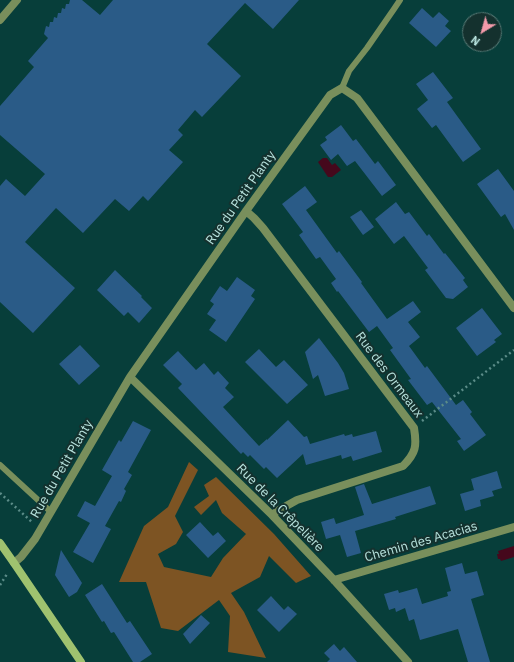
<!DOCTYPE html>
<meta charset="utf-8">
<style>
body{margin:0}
#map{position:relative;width:514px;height:662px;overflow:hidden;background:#073e3a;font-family:"IBM Plex Sans",sans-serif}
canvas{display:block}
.north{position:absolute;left:462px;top:12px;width:40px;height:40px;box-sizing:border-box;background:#14312e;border:1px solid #567874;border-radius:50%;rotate:217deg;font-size:11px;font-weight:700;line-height:16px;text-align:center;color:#b8e3de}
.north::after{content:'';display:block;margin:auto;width:14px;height:18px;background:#f39aaa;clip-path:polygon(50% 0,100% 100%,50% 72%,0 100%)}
</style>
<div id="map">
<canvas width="514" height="662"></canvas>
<div class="north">N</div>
</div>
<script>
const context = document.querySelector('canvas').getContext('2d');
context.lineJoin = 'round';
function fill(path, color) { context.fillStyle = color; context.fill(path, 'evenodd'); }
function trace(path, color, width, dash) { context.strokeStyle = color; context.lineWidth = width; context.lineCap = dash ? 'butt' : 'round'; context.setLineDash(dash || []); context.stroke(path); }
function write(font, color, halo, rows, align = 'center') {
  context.font = font + ' "IBM Plex Sans",sans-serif'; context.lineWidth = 4; context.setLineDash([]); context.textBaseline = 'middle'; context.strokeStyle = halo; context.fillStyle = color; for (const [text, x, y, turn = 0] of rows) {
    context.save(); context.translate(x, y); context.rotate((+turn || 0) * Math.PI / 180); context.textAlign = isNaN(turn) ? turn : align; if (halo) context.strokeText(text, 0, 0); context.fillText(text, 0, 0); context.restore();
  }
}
fill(new Path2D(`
 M189,462L198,470L175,516L183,532L176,544L158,554L164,567L211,577L223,558L246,534L222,513L216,500L201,515L194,507L209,496L204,485L216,477L274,534L311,576L296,583L269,556L260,577L231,593L244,612L266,658L228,652L230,616L219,600L178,631L161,628L146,582H119L144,526L168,507Z`), '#7d5423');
fill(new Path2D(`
 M323,158H327L332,165L335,163L341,170L332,177H328L318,162Z
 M514,546V557L501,561L500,559H498L497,554H499L498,551Z`), '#45081c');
fill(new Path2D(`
 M70,0H82L100,15L113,0H299L273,29L245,3L207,44L241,76L202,117L195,110L178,130L183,135L169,150L183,162L148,201L143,196L129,211L115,199L83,233L56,208L25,242L75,288L33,333L0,302V186L6,179L25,196L45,174L0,135V106L34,67L28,61L48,38L44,34L46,26L49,27L50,22H53L54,17L57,18L58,13H61L62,8L65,9L66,4H69Z
 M422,8L433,18L439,12L449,21L445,26L451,31L436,47L409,23Z
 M433,72L453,98L447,102L481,149L463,162L436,125L432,128L417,109L428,100L416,84Z
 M341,125L353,141L356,139L375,164L378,161L396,185L382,196L355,161L347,166L338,154L331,160L320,145L327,140L325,137Z
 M498,169L514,191V230L505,214L501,217L477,184Z
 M305,186L317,202L306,210L337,253L339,251L362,282L361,283L387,319L413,301L421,312L408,322L420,337L409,346L425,368L427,366L456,405L463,400L472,412L470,414L486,435L464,451L457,441L461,439L432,402L427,405L408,380L411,379L390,350L393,348L377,326L369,332L338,291L337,292L331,283L336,279L320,257L316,259L299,235L303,232L282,204Z
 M396,202L405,214L409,212L427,236L429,234L444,254L445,253L465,278L463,280L468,287L453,299L446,298L425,270L428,268L404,236L394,244L375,219Z
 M361,210L374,227L363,235L350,217Z
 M115,270L142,296L141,297L152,308L139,323L128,312L124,316L97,290Z
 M237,277L255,290L251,296L255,299L226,342L209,330L216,320L207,314L214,304L210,301L220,286L227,291Z
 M482,308L502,334L494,340L496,342L477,356L456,328Z
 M319,338L338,363L344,373L349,389L325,396L318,375L313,379L305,352Z
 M80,345L100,366L79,385L59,364Z
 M259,349L276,367L284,360L308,385L287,404L245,362Z
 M178,351L196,370L204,363L214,375L218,371L229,383L225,388L234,397L223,407L259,446L267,439V440L288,420L304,437L307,436L310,444L344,434L345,436L352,434L353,437L376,431L382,452L353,461L351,456L342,459L341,455L306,465L303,454L277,478L266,467L264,469L250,455L248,457L243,452L241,454L178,388L182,384L163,365Z
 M133,421L151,430L128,472L132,475L124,489L126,491L121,502L119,501L105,526L111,529L93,563L73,552L90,523L77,516L85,501L95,506L112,476L102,470L119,440L121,442Z
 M497,471L502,488L492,491L494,496L480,500L481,506L465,511L460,494L474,490L471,479Z
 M364,484L372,504L430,486L436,504L395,517L396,519L355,531L361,553L347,557L340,535L326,539L321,522L334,518L336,524L364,515L355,487Z
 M200,522L213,536L218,532L226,541L208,558L186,535Z
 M61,550L82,583L77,592L69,597L55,575Z
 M462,563L465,574L477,571L484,595L471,599L490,662H468L458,629L420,640L414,619L409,621L405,608L396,612L395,608L389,610L384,594L398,590L399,593L417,588L422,604L448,596L447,592L451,591L445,568Z
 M102,584L127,623L130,621L152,654L140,662H133L114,632L111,633L104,621L102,622L85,595Z
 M271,596L284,610L288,606L297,614L279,632L257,610Z
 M201,615L210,623L190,644L183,634Z
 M334,644L340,651L344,647L357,662H327L330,659L324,653Z`), '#2a5b87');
trace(new Path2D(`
 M422,421L514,350
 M0,493L33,523
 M0,585L7,574`), '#5b8c88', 2.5, [2, 3]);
trace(new Path2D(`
 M342,88L349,71L367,48L394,9L400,0
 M0,465L51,512`), '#798f5c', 6);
trace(new Path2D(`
 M0,20L17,0
 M246,211L254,218L263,228L414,428C417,446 416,453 403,466L297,500L279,510L272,515
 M130,377L272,515L334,580L408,662
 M14,563L21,557L35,539L130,377L246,211L330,95L342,88L357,98L514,308
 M334,580L514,527`), '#798f5c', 8);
trace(new Path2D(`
 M0,543L14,563L81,662`), '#9fc26f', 8);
write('13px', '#b8e3de', '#14312e', [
 ["Rue du Petit Planty",241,198,-55],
 ["Rue des Ormeaux",389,375,53],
 ["Rue du Petit Planty",62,469,-60],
 ["Rue de la Crêpelière",280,508,45],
 ["Chemin des Acacias",421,542,-16]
]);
</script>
